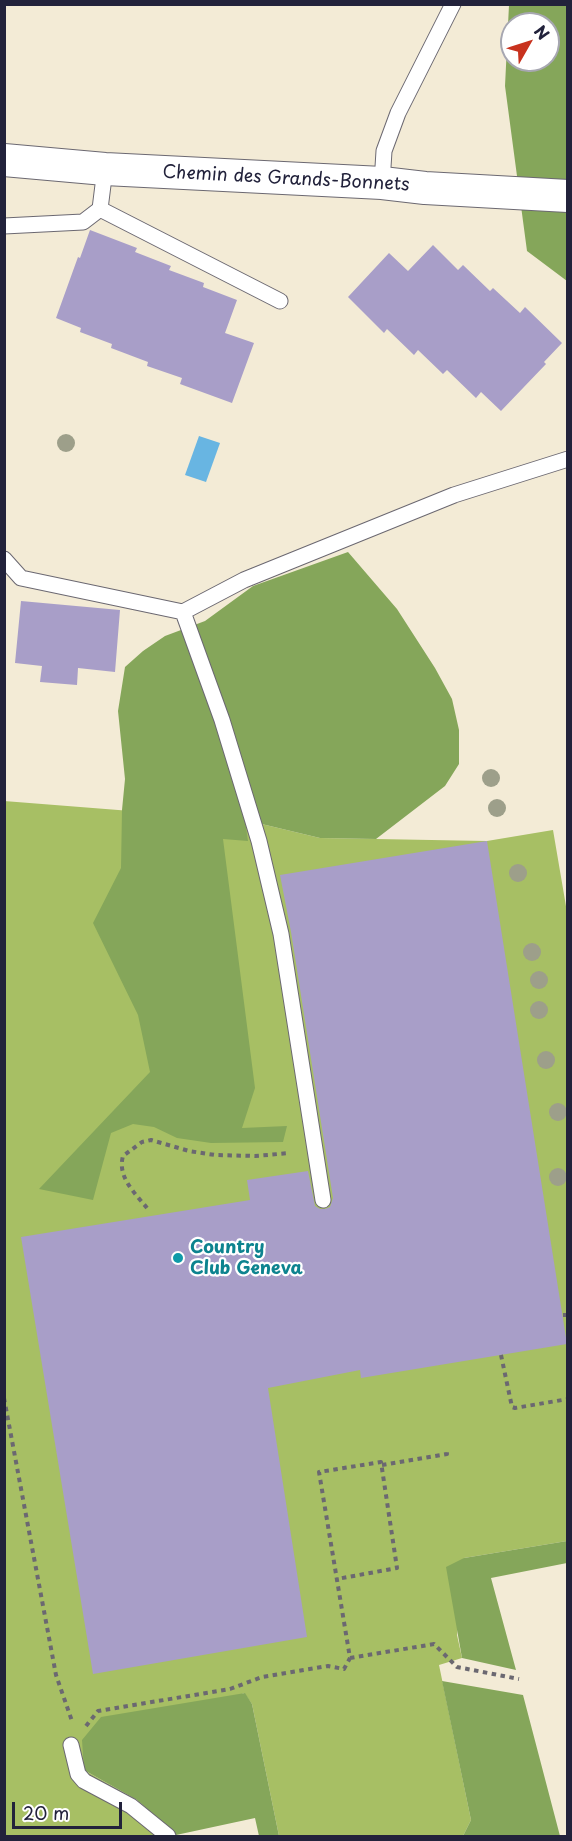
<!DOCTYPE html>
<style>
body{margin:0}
#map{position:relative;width:572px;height:1841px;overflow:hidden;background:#f3ebd6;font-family:"Playpen Sans",sans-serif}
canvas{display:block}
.frame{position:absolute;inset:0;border:6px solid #22223b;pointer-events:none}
.north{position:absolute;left:500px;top:12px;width:60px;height:60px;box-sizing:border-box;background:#fff;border:2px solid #a7a7b1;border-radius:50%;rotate:51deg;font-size:16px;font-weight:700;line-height:24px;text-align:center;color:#22223b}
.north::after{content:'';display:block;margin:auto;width:21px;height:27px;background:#c8321e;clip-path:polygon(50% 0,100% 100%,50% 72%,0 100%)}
.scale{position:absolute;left:12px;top:1802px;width:110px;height:27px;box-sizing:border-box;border:3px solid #22223b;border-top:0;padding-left:8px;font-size:18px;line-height:21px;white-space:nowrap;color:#22223b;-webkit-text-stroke:4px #fff;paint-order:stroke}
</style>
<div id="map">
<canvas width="572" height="1841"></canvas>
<div class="frame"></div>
<div class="north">N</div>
<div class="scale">20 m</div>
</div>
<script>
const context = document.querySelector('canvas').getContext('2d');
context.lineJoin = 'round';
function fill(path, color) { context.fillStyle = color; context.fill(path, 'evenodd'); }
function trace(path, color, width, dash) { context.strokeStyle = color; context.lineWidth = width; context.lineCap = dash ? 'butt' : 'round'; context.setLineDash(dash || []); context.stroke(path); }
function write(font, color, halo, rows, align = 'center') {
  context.font = font + ' "Playpen Sans",sans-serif'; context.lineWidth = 4.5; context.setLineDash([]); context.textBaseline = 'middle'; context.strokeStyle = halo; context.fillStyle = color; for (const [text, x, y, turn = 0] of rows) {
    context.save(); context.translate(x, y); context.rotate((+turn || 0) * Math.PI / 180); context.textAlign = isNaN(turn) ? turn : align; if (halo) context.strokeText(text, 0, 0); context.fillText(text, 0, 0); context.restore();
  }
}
fill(new Path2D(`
 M4,801L245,820L320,838L487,841L553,830L568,918L567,1541L464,1558L457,1635L462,1658L439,1665L471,1820L463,1836H279L252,1704L244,1693L84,1770L137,1800L176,1836H5Z`), '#a7bf64');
fill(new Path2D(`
 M509,5H567V281L527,251L505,86ZM512,24H548V60H512Z
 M348,552L397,609L435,668L452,699L459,730V764L445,786L376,839L320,838L245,820L248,841L223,839L255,1088L242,1128L287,1126L283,1142L211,1143L177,1138L154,1127L133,1124L111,1133L93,1200L39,1189L150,1072L138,1015L93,923L121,868L122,810L125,779L118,711L125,667L143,651L165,636L205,621L253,586Z
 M567,1541V1563L491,1578L516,1670L462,1658L446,1567L464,1558Z
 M442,1681L523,1695L560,1836H463L471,1820Z
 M245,1693L252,1704L279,1836H259L255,1818L176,1835L137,1800L84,1770L82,1740L101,1717Z`), '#85a65a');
fill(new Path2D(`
 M199,436L220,443L206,482L185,475Z`), '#68b5e2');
fill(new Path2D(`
 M90,230L137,248L135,252L171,266L169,270L204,283L203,287L237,300L225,333L254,343L232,403L180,384L182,378L147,366L148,362L111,348L112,344L80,332L81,328L56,318L78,257L80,258Z
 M433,245L458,270L463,265L490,291L493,288L520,313L525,307L562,343L544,362L546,364L501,411L481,392L476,398L447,370L443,374L418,350L414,355L387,329L384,333L348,297L389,253L408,271Z
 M21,601L120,610L115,672L78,668L77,685L40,682L42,666L15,663Z
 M487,841L567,1344L361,1378L360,1370L268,1388L307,1637L93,1674L21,1237L250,1200L247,1180L308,1171L315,1206L320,1209H325L330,1207L333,1198L291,932L280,875Z`), '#a89ec8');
const service = new Path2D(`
 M105,169L100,209L280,301
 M382,183L384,151L398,113L453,4
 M4,226L83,222L100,209
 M4,559L21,578L183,612L244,580L454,495L568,459
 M183,612L222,720L259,841L281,934L323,1200
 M71,1745L78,1774L84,1781L131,1806L168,1836`);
const minor = new Path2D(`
 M4,160L105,169L382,183L425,188L568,196`);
trace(service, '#6b6871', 17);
trace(minor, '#6b6871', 34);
trace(new Path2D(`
 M568,769V805
 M147,1208C135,1193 117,1177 123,1156L142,1142L151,1140L189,1151L215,1155L255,1156L290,1153
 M563,1315H568
 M501,1355L512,1407L515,1408L568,1399
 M4,1398L56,1675L72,1721
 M382,1465L447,1454L446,1450
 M350,1658L434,1644L457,1667L519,1679
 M86,1726L98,1711L230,1689L262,1677L328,1666L344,1669L350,1658L319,1472L381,1462L397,1568L337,1579`), '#6b6871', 4, [4.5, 4.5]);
trace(service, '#fff', 15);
trace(minor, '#fff', 32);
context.fillStyle = '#9d9f8a';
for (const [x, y] of [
 [66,443],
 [491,778],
 [497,808],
 [518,873],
 [532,952],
 [539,980],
 [539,1010],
 [546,1060],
 [558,1112],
 [558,1177]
]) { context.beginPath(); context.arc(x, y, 9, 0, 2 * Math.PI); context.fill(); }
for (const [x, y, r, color] of [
 [178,1258,6,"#0f9aa8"]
]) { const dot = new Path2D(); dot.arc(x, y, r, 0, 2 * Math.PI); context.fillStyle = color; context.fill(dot); trace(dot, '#fff', 2); }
write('18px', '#22223b', '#fff', [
 ["Chemin des Grands-Bonnets",286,179,3]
]);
write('bold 18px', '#0d838f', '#fff', [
 ["Country",190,1248],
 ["Club Geneva",190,1269]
], 'left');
</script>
